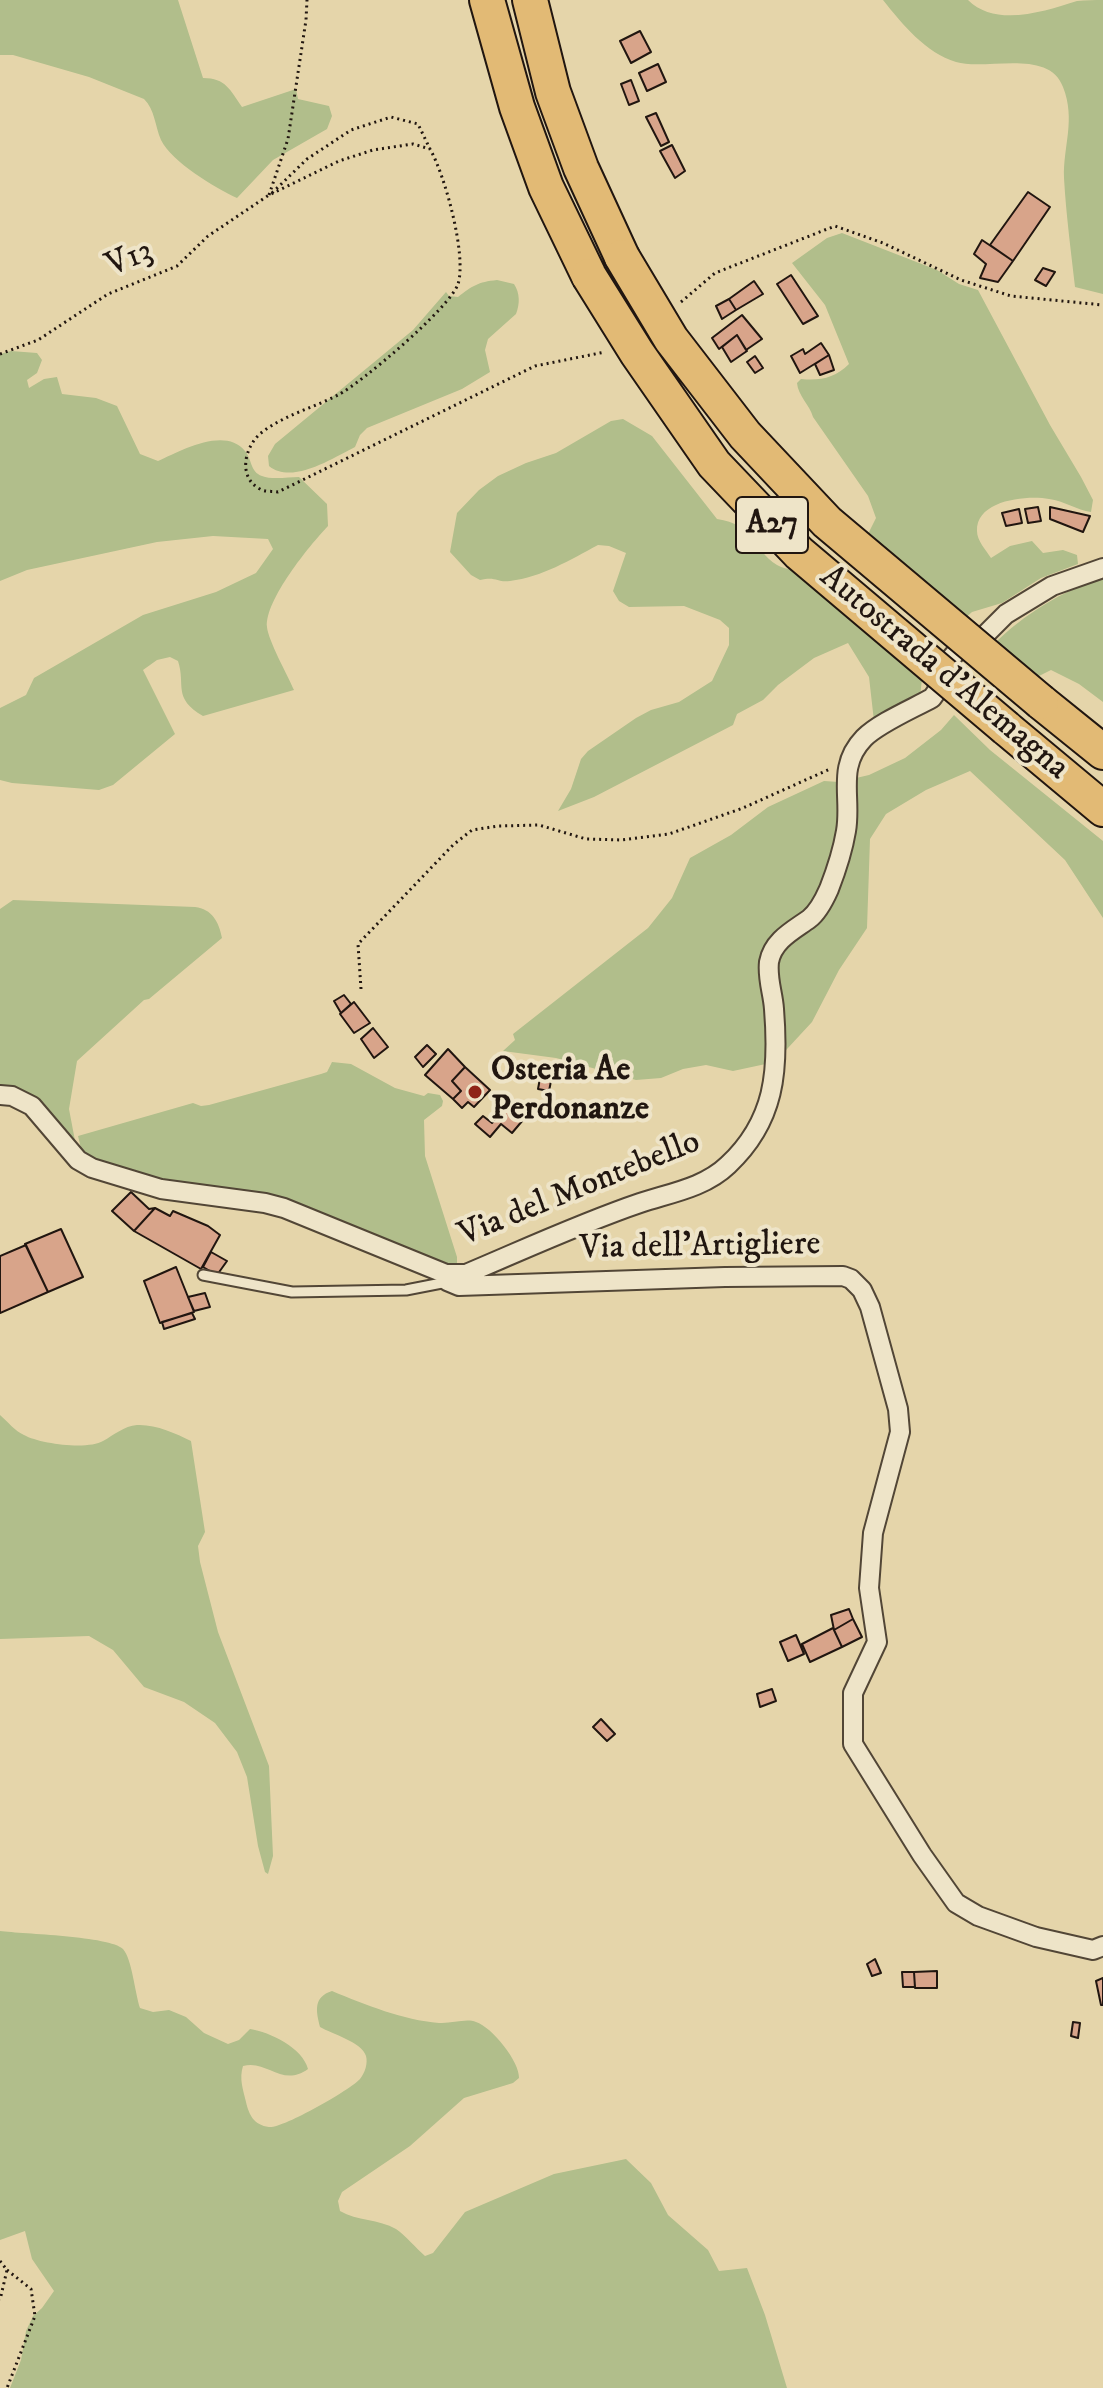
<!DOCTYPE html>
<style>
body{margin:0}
canvas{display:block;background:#e5d5aa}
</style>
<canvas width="1103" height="2388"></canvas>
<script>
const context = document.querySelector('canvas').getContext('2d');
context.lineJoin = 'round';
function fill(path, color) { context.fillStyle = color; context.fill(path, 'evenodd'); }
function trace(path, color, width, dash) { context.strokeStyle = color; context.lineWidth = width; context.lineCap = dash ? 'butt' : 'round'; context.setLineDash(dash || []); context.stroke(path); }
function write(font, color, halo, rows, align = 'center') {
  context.font = font + ' "IM FELL DW Pica",serif'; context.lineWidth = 8; context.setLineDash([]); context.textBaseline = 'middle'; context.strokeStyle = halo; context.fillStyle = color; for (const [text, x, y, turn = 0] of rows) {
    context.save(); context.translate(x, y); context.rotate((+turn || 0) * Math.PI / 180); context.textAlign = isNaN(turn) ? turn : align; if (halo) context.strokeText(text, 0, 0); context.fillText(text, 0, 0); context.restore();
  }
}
fill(new Path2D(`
 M0,0H178L203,78C226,78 230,90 242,107L296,89L298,99L329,106L332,116L327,129L273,160L237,198C215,188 172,162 161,140C155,126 155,110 144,99L89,77L13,55H0Z
 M883,0H968C996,28 1045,11 1077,1C1085,0 1095,0 1103,0V294L1075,287C1071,251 1066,214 1064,178C1063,146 1076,120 1063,87C1049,48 985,71 956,62C926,53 902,24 883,0Z
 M842,233L937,270L959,284L978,290L1050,425L1081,477L1093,500L1091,512C1077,510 1064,501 1049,499C1027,495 976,500 977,531C977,541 986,550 991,558L1010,546L1032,541L1043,553L1063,550L1077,555L1078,564L1041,578L1002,603L972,612L963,620L866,538L876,518L868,496L813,417C810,405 798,396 797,383L801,379C820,381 835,378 849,364L825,305L792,263L827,238Z
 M497,280L514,284C520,293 520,304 516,314L488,339L485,350L490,372L462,389L367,428L360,435L355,447C333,458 292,485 269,466L268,456L275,444L413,330L446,292L449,296L458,297C472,286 478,282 497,280Z
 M11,351L37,353L42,360L37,373L27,380L29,388L44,379L57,377L62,394L96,398L117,406L140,454L158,461C180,451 225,426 245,451C252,459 250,472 262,476C272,480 288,477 299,477L327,504L328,526C309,546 265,600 267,627C268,640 288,676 294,690L203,716C172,698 186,685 178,661L170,657L157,660L143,670L175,734L113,785L99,790L12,783L0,780V708L26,695L34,678L143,615L216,592L256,573L273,549L268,539L213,536L157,542L27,570L0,581V354Z
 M623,419L652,436L717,519C754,524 752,549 777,565C782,568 790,569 795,571L922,679L920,697L875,730L869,677L848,643L814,658L778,685L763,700L737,714L733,725L594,797L558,811L571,789L581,759L588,751L636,718L651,710L679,702L712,681L729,645V628L720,620L684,606L629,607L619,601L613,591L626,553L609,546L598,545C570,560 542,577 510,581C497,583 497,576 480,580L471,575L450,552L457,513L479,490L498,476L526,463L556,453L611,421Z
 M1103,576V702L1079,684L1051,670L1035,678L993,645C1026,612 1061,593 1103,576Z
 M954,715L990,750L1103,841V918L1065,860L970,771L926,790L886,814L870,839L867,928L839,970L812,1022L775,1062L733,1071L706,1065L683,1069L661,1078L636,1080L556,1058L503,1051L515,1040L513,1034L648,928L672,898L690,858L731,835L768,807L824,781L839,782L869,775L905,758L941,730Z
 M13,900L195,907C212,909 219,922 222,938L149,999L144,1000L77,1061L69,1109L76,1146L0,1089V909Z
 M332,1062L351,1064L395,1088L424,1096L428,1093L440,1095L443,1101L442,1106L424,1120L425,1156L457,1257V1266H439L352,1234L83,1157L78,1136L193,1103L201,1106L209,1105L321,1074L327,1072Z
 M0,1415C8,1422 15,1431 24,1435C40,1444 88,1450 103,1441C114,1435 124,1426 137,1425C155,1424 175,1433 191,1441L205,1532L198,1546L200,1562L218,1632L269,1766L273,1856L268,1874L265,1872L258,1846L247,1777L237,1752L215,1723L184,1702L144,1687L113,1650L89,1636L0,1639Z
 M0,1931C23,1934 110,1936 123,1949C132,1959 135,1993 140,2008L153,2012L169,2010L186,2017L204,2033L228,2044L239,2040L250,2029C270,2032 303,2048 308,2069C282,2088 267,2059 243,2066C239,2079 243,2089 246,2102C249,2115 254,2125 269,2127C282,2129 350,2090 360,2079C365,2073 368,2063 366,2056C362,2042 332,2034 320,2027C316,2011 313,1997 332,1991C366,2005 403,2020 439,2023C451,2024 466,2018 476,2022C492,2027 520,2062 519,2078L513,2083L464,2098L410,2146L342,2192L338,2201L340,2211C357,2221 379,2219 396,2229C406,2236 416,2248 425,2256L433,2253L465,2212L554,2174L626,2159L651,2183L668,2215L708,2250L719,2271L747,2268L765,2315L787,2388H10L21,2360L26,2331L33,2316L42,2308L54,2291L32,2259L25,2231L0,2240Z`), '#b1be8b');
const building = new Path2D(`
 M640,31L651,52L631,63L620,41Z
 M658,64L666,82L647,91L639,73Z
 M631,80L639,101L629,105L621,84Z
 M656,113L669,142L661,146L646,117Z
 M672,145L685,171L675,178L660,151Z
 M1028,192L1050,207L1013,261L990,245Z
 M982,240L1013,261L998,282L980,278L986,264L974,254Z
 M1043,268L1055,272L1046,286L1035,280Z
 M791,275L818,316L803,324L777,284Z
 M754,281L763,294L736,310L729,299Z
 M729,299L736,310L722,319L716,306Z
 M742,315L762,339L746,350L737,335L719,349L712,338Z
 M737,335L747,351L731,362L722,347Z
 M821,343L829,355L800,373L791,356L803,349L805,354Z
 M829,355L834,370L820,375L815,364Z
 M755,356L763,368L755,373L747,362Z
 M1038,507L1041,521L1028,523L1025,509Z
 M1050,507L1090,516L1083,532L1050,519Z
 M1019,509L1022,523L1006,526L1002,513Z
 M344,995L351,1004L341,1013L334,1001Z
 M354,1002L370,1023L354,1033L340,1014Z
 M373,1028L388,1047L374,1058L361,1039Z
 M427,1045L436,1054L423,1067L415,1057Z
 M448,1049L465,1067L452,1081L461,1091L453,1099L425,1075Z
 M465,1067L490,1090L474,1107L468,1102L462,1108L453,1099L461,1091L452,1081Z
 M541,1073L552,1076L549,1091L538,1089Z
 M507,1106L523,1120L512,1133L501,1124L490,1137L475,1124L483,1116L492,1123Z
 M131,1192L149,1209L155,1208L134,1231L112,1211Z
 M155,1208L170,1216L173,1211L208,1226L220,1235L201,1269L134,1231Z
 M61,1229L83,1277L48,1292L25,1244Z
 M26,1245L48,1292L0,1313V1256Z
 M211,1252L227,1261L217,1275L203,1267Z
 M176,1267L194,1312L160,1323L144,1281Z
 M205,1293L210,1307L194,1311L188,1297Z
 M192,1313L195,1319L164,1329L162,1322Z
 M849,1609L853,1619L834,1630L831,1615Z
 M853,1619L862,1637L842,1647L834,1630Z
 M833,1628L842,1647L810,1662L802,1644Z
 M796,1635L804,1654L788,1661L780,1642Z
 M772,1689L776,1701L760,1707L757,1694Z
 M601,1719L615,1734L607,1741L593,1727Z
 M875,1959L881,1973L872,1976L867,1964Z
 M937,1971V1988H915L914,1972Z
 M902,1972H914L915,1987H903Z
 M1103,1978V2005H1101L1096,1981Z
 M1073,2022L1080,2023L1078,2038L1071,2036Z`);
fill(building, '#d8a48a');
trace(building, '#211610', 2);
const lane = new Path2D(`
 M203,1275L292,1292L406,1290L447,1282`);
const street = new Path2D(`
 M0,1095L12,1096L32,1106L78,1160L92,1168L161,1189L265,1203L284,1208L446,1274H466C523,1250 581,1223 640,1203C670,1193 704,1188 728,1165C775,1121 779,1071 774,1009C773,993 767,979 769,962C773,940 794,930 809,919C817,913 825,898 829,889C836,871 843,849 846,831C852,797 836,767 864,738C879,723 912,709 932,698L937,691L940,671L964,643L984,636L1006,614L1052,586L1103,568
 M447,1281L459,1286L725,1277L843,1276L851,1279L862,1290L870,1307L898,1409L900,1432L873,1533L869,1588L877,1642L853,1693V1744L922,1855L956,1903L978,1916L1036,1937L1093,1950L1103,1946`);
const highway = new Path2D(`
 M487,0L517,107L546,187L589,276
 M530,0L553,92L581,168L622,257
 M1041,702L1103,752
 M1006,728L1103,809`);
trace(lane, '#524636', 13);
trace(street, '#524636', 22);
trace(highway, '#211610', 38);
trace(new Path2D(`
 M272,193L307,159L351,130L391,117L418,124L430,149
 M269,195L288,139L306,20L307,0
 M681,302L715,273L835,226L883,243L961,280L1011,296L1103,305
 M0,354L38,340L108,294L177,266L208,236L269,195L339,161L373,150L413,144L430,149C445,175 467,256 458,284C450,308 361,383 338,395C313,408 284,415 261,433C245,446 237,477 260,489C264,492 272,491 278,492L535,366L605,352
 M361,989L358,944L453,845L472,830L498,826L539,825L586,839L622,840L669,834L743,808L830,769
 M0,2261L7,2270L0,2300
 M7,2270L31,2289L35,2316L7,2388`), '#211610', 3, [2, 4]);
trace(lane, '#eee4c8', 9);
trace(street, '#eee4c8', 18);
trace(highway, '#e2ba75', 34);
const highwayBridge = new Path2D(`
 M622,257L671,339L745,435L827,522L1041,702
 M589,276L637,353L714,464L799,553L1006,728`);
trace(highwayBridge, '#211610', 38, []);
trace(highwayBridge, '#e2ba75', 34);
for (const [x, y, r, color] of [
 [475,1092,8,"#8f2418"]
]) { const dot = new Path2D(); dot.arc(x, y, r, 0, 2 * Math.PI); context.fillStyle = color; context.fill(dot); trace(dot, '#eee4c8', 3); }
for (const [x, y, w] of [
 [772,525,72]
]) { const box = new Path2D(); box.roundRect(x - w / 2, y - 28, w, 56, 6); context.fillStyle = '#eee4c8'; context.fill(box); trace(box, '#211610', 2); }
write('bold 32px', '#211610', null, [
 ["A27",772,525]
]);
write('34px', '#211610', '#eee4c8', [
 ["V13",130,260,-23],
 ["Autostrada d'Alemagna",943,674,40],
 ["Via del Montebello",580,1190,-22],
 ["Via dell'Artigliere",700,1248,-1]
]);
write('bold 34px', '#211610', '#eee4c8', [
 ["Osteria Ae",491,1072],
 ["Perdonanze",491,1111]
], 'left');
</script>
